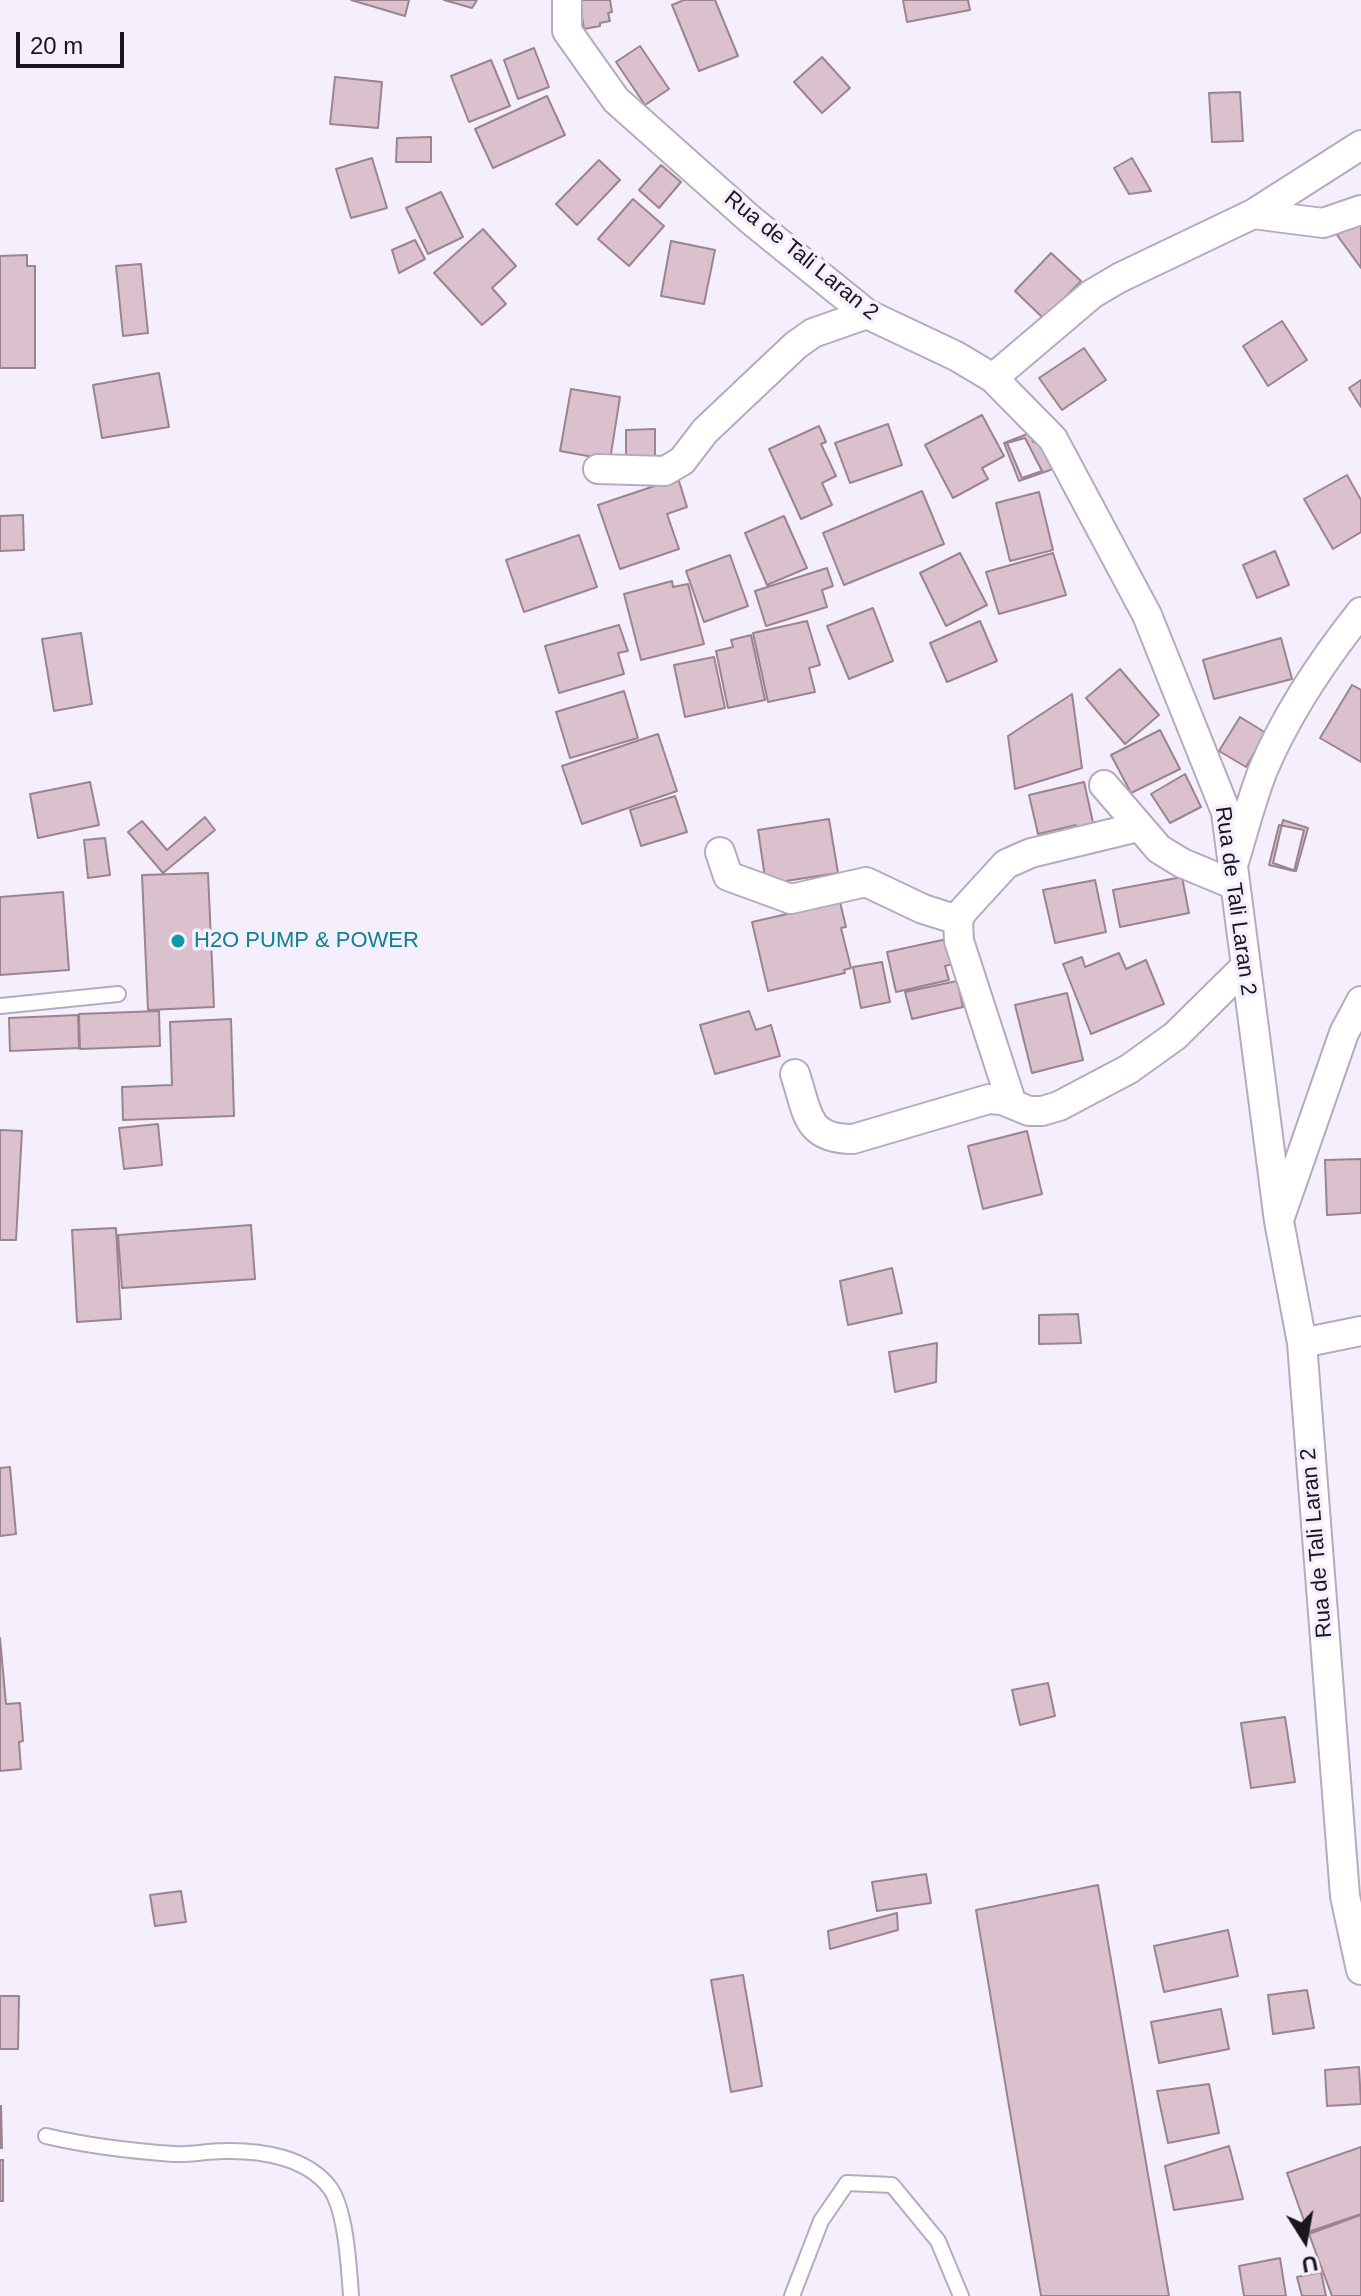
<!DOCTYPE html>
<style>
body{margin:0}
#map{position:relative;width:1361px;height:2296px;overflow:hidden;background:#f5effd;font-family:Helvetica,sans-serif}
canvas{display:block}
.north{position:absolute;left:1265px;top:2200px;width:80px;height:80px;-webkit-text-stroke:6px #f5effd;paint-order:stroke;rotate:169deg;font-size:22px;font-weight:700;line-height:32px;text-align:center;color:#19161e}
.north::after{content:'';display:block;margin:auto;width:28px;height:36px;background:#19161e;clip-path:polygon(50% 0,100% 100%,50% 72%,0 100%)}
.scale{position:absolute;left:16px;top:32px;width:108px;height:36px;box-sizing:border-box;border:4px solid #19161e;border-top:0;padding-left:10px;font-size:24px;line-height:28px;white-space:nowrap;color:#19161e;-webkit-text-stroke:6px #f5effd;paint-order:stroke}
</style>
<div id="map">
<canvas width="1361" height="2296"></canvas>
<div class="north">U</div>
<div class="scale">20 m</div>
</div>
<script>
const context = document.querySelector('canvas').getContext('2d');
context.lineJoin = 'round';
function fill(path, color) { context.fillStyle = color; context.fill(path, 'evenodd'); }
function trace(path, color, width, dash) { context.strokeStyle = color; context.lineWidth = width; context.lineCap = dash ? 'butt' : 'round'; context.setLineDash(dash || []); context.stroke(path); }
function write(font, color, halo, rows, align = 'center') {
  context.font = font + ' Helvetica,sans-serif'; context.lineWidth = 7; context.setLineDash([]); context.textBaseline = 'middle'; context.strokeStyle = halo; context.fillStyle = color; for (const [text, x, y, turn = 0] of rows) {
    context.save(); context.translate(x, y); context.rotate((+turn || 0) * Math.PI / 180); context.textAlign = isNaN(turn) ? turn : align; if (halo) context.strokeText(text, 0, 0); context.fillText(text, 0, 0); context.restore();
  }
}
const building = new Path2D(`
 M351,0H409L405,16Z
 M444,0H477L472,8Z
 M579,0H610L612,12L608,13L610,21L600,23V26L584,29Z
 M684,0H715L738,56L699,71L672,5Z
 M903,0H968L970,10L907,22Z
 M640,46L669,89L645,105L616,62Z
 M534,48L549,87L518,99L504,60Z
 M822,57L850,88L822,113L794,82Z
 M491,60L510,106L469,122L451,76Z
 M335,77L382,82L378,128L330,124Z
 M1240,92L1243,141L1212,142L1209,93Z
 M547,96L565,135L493,168L475,129Z
 M431,137V162H396L397,138Z
 M372,158L387,208L351,218L336,169Z
 M1132,158L1151,191L1129,194L1114,168Z
 M599,160L620,180L577,225L556,204Z
 M661,165L681,182L659,208L639,190Z
 M441,192L463,237L428,254L406,208Z
 M633,199L664,226L629,266L598,239Z
 M1361,217V268L1337,235Z
 M483,229L516,266L492,288L506,304L482,325L434,273Z
 M415,240L425,259L399,273L392,250Z
 M671,241L715,250L704,304L661,296Z
 M1051,253L1081,281L1044,319L1015,291Z
 M27,255V266H35V368H0V256Z
 M141,264L148,333L123,336L116,266Z
 M1282,321L1307,360L1268,386L1243,346Z
 M1084,348L1106,380L1062,410L1039,378Z
 M159,373L169,427L102,438L93,385Z
 M1361,380V407L1349,388Z
 M571,389L620,397L610,460L560,451Z
 M982,415L1004,456L982,468L988,479L953,498L925,445Z
 M888,424L902,465L850,483L835,443Z
 M819,426L826,442L821,444L836,476L822,483L832,505L801,519L769,449Z
 M655,429V458H626V430Z
 M1030,433L1033,442H1042L1053,469L1019,481L1004,443Z
 M1025,438L1042,471L1022,478L1007,443Z
 M1347,475L1361,500V532L1333,549L1304,499Z
 M678,478L687,507L667,514L679,549L620,569L598,505Z
 M922,491L944,544L844,585L823,533Z
 M1039,492L1053,550L1010,561L996,503Z
 M23,515L24,550L0,551V516Z
 M784,516L807,568L767,585L745,533Z
 M579,535L597,587L524,612L506,560Z
 M1275,551L1289,585L1257,598L1243,565Z
 M960,553L987,605L946,626L920,573Z
 M1053,553L1066,595L999,614L986,572Z
 M730,555L748,606L704,622L686,571Z
 M827,568L833,586L822,590L827,607L766,626L755,591Z
 M672,581L673,587L688,584L704,644L641,660L624,594Z
 M873,608L893,661L849,679L827,626Z
 M807,621L820,665L809,668L815,692L768,702L753,633Z
 M980,621L997,661L947,682L930,643Z
 M619,625L628,651L618,653L624,674L559,693L545,646Z
 M81,633L92,704L54,711L42,639Z
 M751,635L765,700L728,708L716,651L733,647L731,640Z
 M1281,638L1292,679L1214,699L1203,660Z
 M714,657L725,708L685,717L674,665Z
 M1120,669L1159,715L1125,744L1086,698Z
 M1352,685L1361,690V762L1320,738Z
 M624,691L638,738L570,758L556,712Z
 M1072,694L1082,768L1015,789L1008,736Z
 M1240,717L1266,733L1246,767L1219,751Z
 M1160,730L1180,769L1131,793L1111,755Z
 M658,734L677,791L582,824L562,766Z
 M1185,774L1201,807L1170,823L1151,794Z
 M90,782L99,825L38,838L30,794Z
 M1084,782L1094,827L1078,831L1076,825L1038,834L1029,795Z
 M675,796L687,832L641,846L630,810Z
 M205,817L215,830L163,873L128,832L142,821L167,850Z
 M829,819L838,873L766,884L758,830Z
 M1283,820L1308,828L1296,871L1273,863Z
 M1279,825L1304,830L1294,871L1269,865Z
 M105,838L110,875L88,878L84,840Z
 M208,873L214,1007L148,1010L142,875Z
 M1182,877L1189,913L1120,927L1113,890Z
 M1095,880L1106,932L1055,943L1043,890Z
 M63,892L69,970L0,975V897Z
 M840,902L846,927L841,928L851,968L844,970L845,973L768,991L752,922Z
 M947,939L953,964L945,966L949,980L896,992L887,952Z
 M1119,953L1126,969L1146,960L1164,1004L1091,1034L1063,964L1082,957L1085,967Z
 M882,962L890,1002L861,1008L853,967Z
 M957,981L963,1007L912,1019L905,992Z
 M1067,993L1083,1060L1032,1073L1015,1005Z
 M159,1011L160,1046L80,1049L79,1014Z
 M749,1011L756,1030L771,1025L780,1056L715,1074L700,1025Z
 M78,1015L79,1048L10,1051L9,1018Z
 M231,1019L234,1116L123,1120L122,1087L172,1085L170,1022Z
 M158,1124L162,1165L124,1169L119,1128Z
 M0,1130L22,1131L16,1240H0Z
 M1027,1131L1042,1194L983,1209L968,1146Z
 M1361,1159V1213L1327,1215L1325,1160Z
 M251,1225L255,1279L122,1288L118,1235Z
 M116,1228L121,1319L77,1322L72,1230Z
 M892,1268L902,1313L848,1325L840,1281Z
 M1078,1314L1081,1343L1039,1344V1315Z
 M937,1343L936,1382L895,1392L889,1352Z
 M10,1467L16,1534L0,1536V1468Z
 M0,1638L6,1704L20,1703L23,1741L19,1742L21,1769L0,1771Z
 M1048,1683L1055,1716L1020,1725L1012,1690Z
 M1285,1717L1295,1782L1251,1788L1241,1723Z
 M926,1874L931,1903L877,1911L872,1882Z
 M1098,1885L1169,2296H1041L976,1910Z
 M181,1891L186,1922L155,1926L150,1895Z
 M897,1913L898,1930L830,1949L828,1931Z
 M1228,1930L1238,1976L1164,1992L1154,1946Z
 M743,1975L762,2086L731,2092L711,1980Z
 M1307,1990L1314,2028L1273,2034L1268,1995Z
 M0,1996H19L18,2049H0Z
 M1221,2009L1229,2049L1159,2063L1151,2022Z
 M1359,2067L1361,2104L1327,2106L1325,2070Z
 M1209,2084L1219,2133L1168,2143L1157,2091Z
 M0,2106H1L2,2148H0Z
 M1229,2146L1243,2199L1174,2210L1165,2166Z
 M1361,2147V2214L1308,2232L1287,2173Z
 M0,2160H3V2201H0Z
 M1361,2215V2296H1332L1309,2234Z
 M1280,2258L1286,2296H1244L1239,2266Z
 M1321,2272L1326,2296H1302L1297,2277Z`);
fill(building, '#dbc1cd');
trace(building, '#9b848f', 2);
const lane = new Path2D(`
 M0,1006L118,994
 M46,2136C88,2146 131,2151 174,2154C191,2155 207,2151 224,2151C260,2150 307,2157 330,2188C346,2210 349,2268 351,2296
 M792,2296L821,2221L847,2183L892,2185L938,2241L961,2296`);
const street = new Path2D(`
 M567,0V31L616,100L752,221L867,314L956,356L993,378L1053,439L1147,615L1226,812L1279,1221L1302,1343L1345,1896L1361,1970
 M1253,214L1323,223L1361,210
 M993,378L1092,294L1119,278L1253,214L1361,145
 M598,469L665,471L682,461L705,431L796,345L813,333L867,314
 M1104,785L1159,849L1182,863L1235,885
 M720,852L728,876L791,899L866,882L923,909L958,920
 M1235,859C1244,829 1252,798 1263,770C1287,713 1322,661 1361,612
 M795,1074C808,1112 805,1139 853,1139L989,1099L1002,1100L1029,1111H1042L1059,1106L1129,1069L1175,1036L1245,967
 M1012,1104L959,941L958,920L963,911L1006,864L1031,853L1138,827
 M1280,1217L1344,1033L1361,1001
 M1302,1343L1361,1331`);
trace(lane, '#b4abc1', 18);
trace(street, '#b4abc1', 32);
trace(lane, '#fff', 14);
trace(street, '#fff', 28);
for (const [x, y, r, color] of [
 [178,941,8,"#0f9aa8"]
]) { const dot = new Path2D(); dot.arc(x, y, r, 0, 2 * Math.PI); context.fillStyle = color; context.fill(dot); trace(dot, '#f5effd', 3); }
write('22px', '#19161e', '#f5effd', [
 ["Rua de Tali Laran 2",801,256,39],
 ["Rua de Tali Laran 2",1235,901,82],
 ["Rua de Tali Laran 2",1317,1543,-95]
]);
write('22px', '#0d838f', '#f5effd', [
 ["H2O PUMP & POWER",194,941]
], 'left');
</script>
